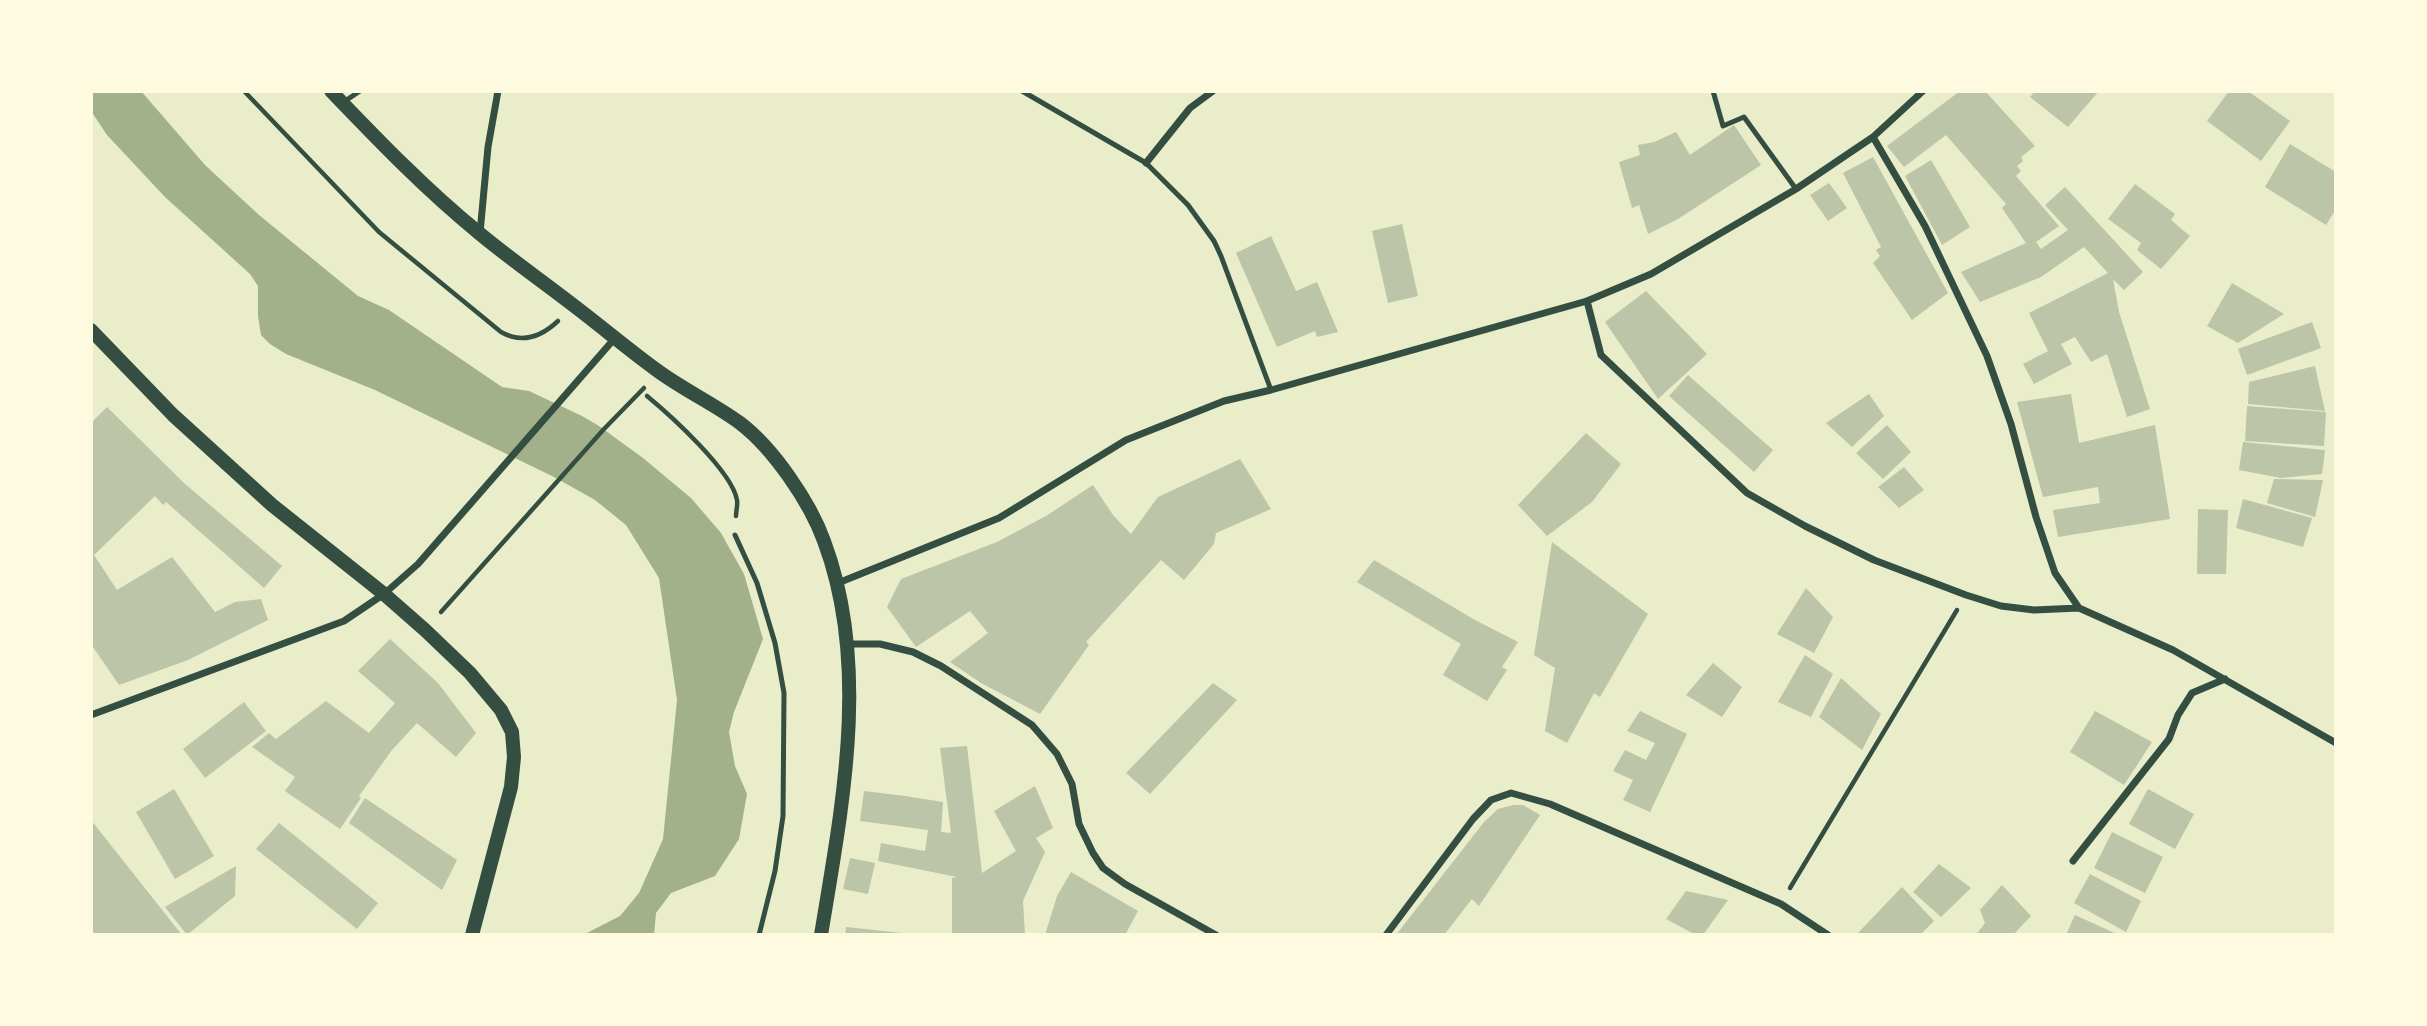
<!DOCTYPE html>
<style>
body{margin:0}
#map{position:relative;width:2427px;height:1026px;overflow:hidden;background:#e9edc9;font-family:"Fira Sans",sans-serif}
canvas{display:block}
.frame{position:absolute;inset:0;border:93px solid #fefae0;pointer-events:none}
</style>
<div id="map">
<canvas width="2427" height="1026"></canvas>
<div class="frame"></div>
</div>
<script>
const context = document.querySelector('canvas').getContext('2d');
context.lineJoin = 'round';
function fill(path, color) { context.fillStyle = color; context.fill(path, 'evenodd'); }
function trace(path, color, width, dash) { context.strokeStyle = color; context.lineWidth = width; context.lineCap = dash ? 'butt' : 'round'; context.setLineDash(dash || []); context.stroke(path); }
fill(new Path2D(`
 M91,91H141L205,165L259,215L358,296L389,310L502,387L529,391L582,416L599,426L643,458L691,498L721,533L744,574L763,639L734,712L729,732L735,766L747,794L739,839L715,876L671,893L656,913L654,935H583L620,916L639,893L663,839L677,700L659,578L626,525L595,500L554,477L375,390L286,354L270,344L261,335L258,316V286L250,274L165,197L107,135L91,111Z`), '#a3b18a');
fill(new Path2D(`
 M1960,91H1985L2035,146L2021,157L2023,161L2017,166L2021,171L2016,176L2059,226L2036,242L2041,249L2068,230L2045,205L2065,187L2143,272L2124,290L2113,279L2119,312L2150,409L2127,417L2107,354L2091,362L2075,337L2061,344L2072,364L2034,384L2023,364L2048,351L2029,313L2108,273L2084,247L2041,277L1980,302L1961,272L2026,243L2002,208L2006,204L1946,135L1904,167L1887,146Z
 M2035,91H2099L2068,127L2030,97Z
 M2229,91H2248L2290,121L2261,161L2207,121Z
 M1734,125L1761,165L1678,219L1648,234L1639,205L1632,208L1619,162L1640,155L1638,145L1654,142L1676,132L1690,155Z
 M2290,144L2336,172V209L2326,225L2265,187Z
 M1873,157L1948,293L1912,320L1873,263L1880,256L1876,250L1881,247L1843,173Z
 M1931,160L1970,227L1942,245L1905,176Z
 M1829,183L1847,208L1828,221L1810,195Z
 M2135,184L2175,214L2171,220L2190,236L2161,269L2137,250L2141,243L2108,219Z
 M1402,224L1418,296L1388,303L1372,231Z
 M1271,236L1296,291L1317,282L1338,332L1317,337L1315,331L1277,347L1236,253Z
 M2232,283L2284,314L2238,343L2207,326Z
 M1646,291L1707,354L1658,399L1605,322Z
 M2312,322L2321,348L2247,375L2238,349Z
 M2315,366L2325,411L2248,404L2249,382Z
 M1688,375L1773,450L1754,472L1669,396Z
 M1869,394L1884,416L1852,447L1826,423Z
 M2071,394L2079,443L2155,425L2170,519L2058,537L2053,510L2100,503L2098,487L2043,497L2017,402Z
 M2247,406L2326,412L2324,446L2245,441Z
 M107,407L185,484L282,566L264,588L166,502L163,505L155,496L94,555L117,590L172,557L215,612L235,602L261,599L268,620L188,660L119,685L91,644V423Z
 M1887,425L1911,452L1883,479L1856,453Z
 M1586,433L1621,464L1592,502L1547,536L1518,505Z
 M2243,442L2325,450L2322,474L2281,478L2239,470Z
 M1240,459L1271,509L1216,533L1214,544L1184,580L1161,560L1086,642L1089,645L1040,714L981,683L950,662L988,633L970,611L916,647L887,607L901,579L997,542L1046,516L1093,485L1113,515L1131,534L1158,497Z
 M1904,467L1924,490L1899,508L1878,487Z
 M2274,479L2323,480L2315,517L2267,503Z
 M2243,499L2312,518L2303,547L2236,528Z
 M2198,509L2228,510L2226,574H2197Z
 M1552,542L1648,614L1600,697L1594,693L1567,743L1545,731L1555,668L1534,655Z
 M1374,560L1475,620L1518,642L1502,667L1507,670L1487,701L1443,675L1461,644L1357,582Z
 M1806,588L1833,617L1814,653L1777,634Z
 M390,639L438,683L476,733L456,757L417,723L392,750L359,796L361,798L340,829L285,791L295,777L252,747L269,733L276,739L326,701L369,733L395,703L358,671Z
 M1805,655L1833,674L1811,717L1778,702Z
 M1713,663L1742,687L1722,717L1686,695Z
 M1841,678L1881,714L1862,750L1819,717Z
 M1213,683L1237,700L1150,794L1126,773Z
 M244,702L266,731L205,778L183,749Z
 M1640,711L1687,734L1650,812L1623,800L1633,780L1613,771L1625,750L1646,760L1655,743L1627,731Z
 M2095,711L2152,742L2124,785L2070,752Z
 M967,746L982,873L1016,851L994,811L1035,786L1053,828L1036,838L1045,852L1023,901L1025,935H952V878L957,877L878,861L881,843L925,851L928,830L860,821L864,791L905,796L943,802L941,832L951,833L940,748Z
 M174,789L214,856L175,879L136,812Z
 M2148,789L2194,814L2175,849L2129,824Z
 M365,798L457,860L442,890L349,823Z
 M1513,805H1523L1540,815L1479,906L1472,899L1444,935H1396L1484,822L1498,809Z
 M91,820L182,935H91Z
 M279,823L378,903L357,929L256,849Z
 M2112,832L2163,857L2145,893L2094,868Z
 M850,858L875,863L868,894L843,889Z
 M1939,864L1971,888L1941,917L1913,892Z
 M236,866L235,896L187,935L165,907Z
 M1071,872L1138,911L1125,935H1045L1057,896Z
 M2090,874L2141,901L2126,932L2074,903Z
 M2002,885L2031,916L2013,935H1976L1985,923L1980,910Z
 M1902,887L1934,921L1920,935H1856Z
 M1686,891L1728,900L1703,935H1696L1666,919Z
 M2075,915L2119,935H2066Z
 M846,927L902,933V935H845Z`), '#bcc5a7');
trace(new Path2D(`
 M244,91L379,232L501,332C522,344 541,337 558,321
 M647,396C670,415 732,471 737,500C738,504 736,511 736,516
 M441,612L604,429L644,388
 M1790,888L1957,610`), '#344e41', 4.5);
trace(new Path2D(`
 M1022,91L1146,163L1188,205L1214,241L1221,256L1271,390
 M1713,91L1723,126L1744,117L1796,189
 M345,101L360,91
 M735,535L757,583L775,643L784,693L783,816L775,871L759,935`), '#344e41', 5);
trace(new Path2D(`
 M1873,137L1925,226L1987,356L2011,424L2036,517L2055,573L2079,608L2173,650L2336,743
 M1146,163L1190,108L1213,91
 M480,233L488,147L498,91
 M1587,301L1601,355L1747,493L1805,526L1874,560L1966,595L2001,606L2034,610L2079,608
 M838,583L999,518L1126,440L1224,401L1271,390L1587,301L1651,274L1796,189L1873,137L1923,91
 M846,644H880L913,652L941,666L1032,725L1057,754L1072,784L1079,824L1093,853L1103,868L1125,884L1216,935
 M91,715L344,621L384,594L418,564L615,338
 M2073,861L2169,739L2178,715L2192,693L2225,679
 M1386,935L1473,819L1491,800L1511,793L1550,804L1781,904L1828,935`), '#344e41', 7);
trace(new Path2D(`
 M331,91C379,141 426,190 479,233C509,258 542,281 573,305C602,327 629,350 658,371C684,390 714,404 740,423C773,448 810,502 824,541C871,666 842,807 821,935
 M91,330L173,415L272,505L384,594L425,630L470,673L501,710L512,732L514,757L511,787L472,935`), '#344e41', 14);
</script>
